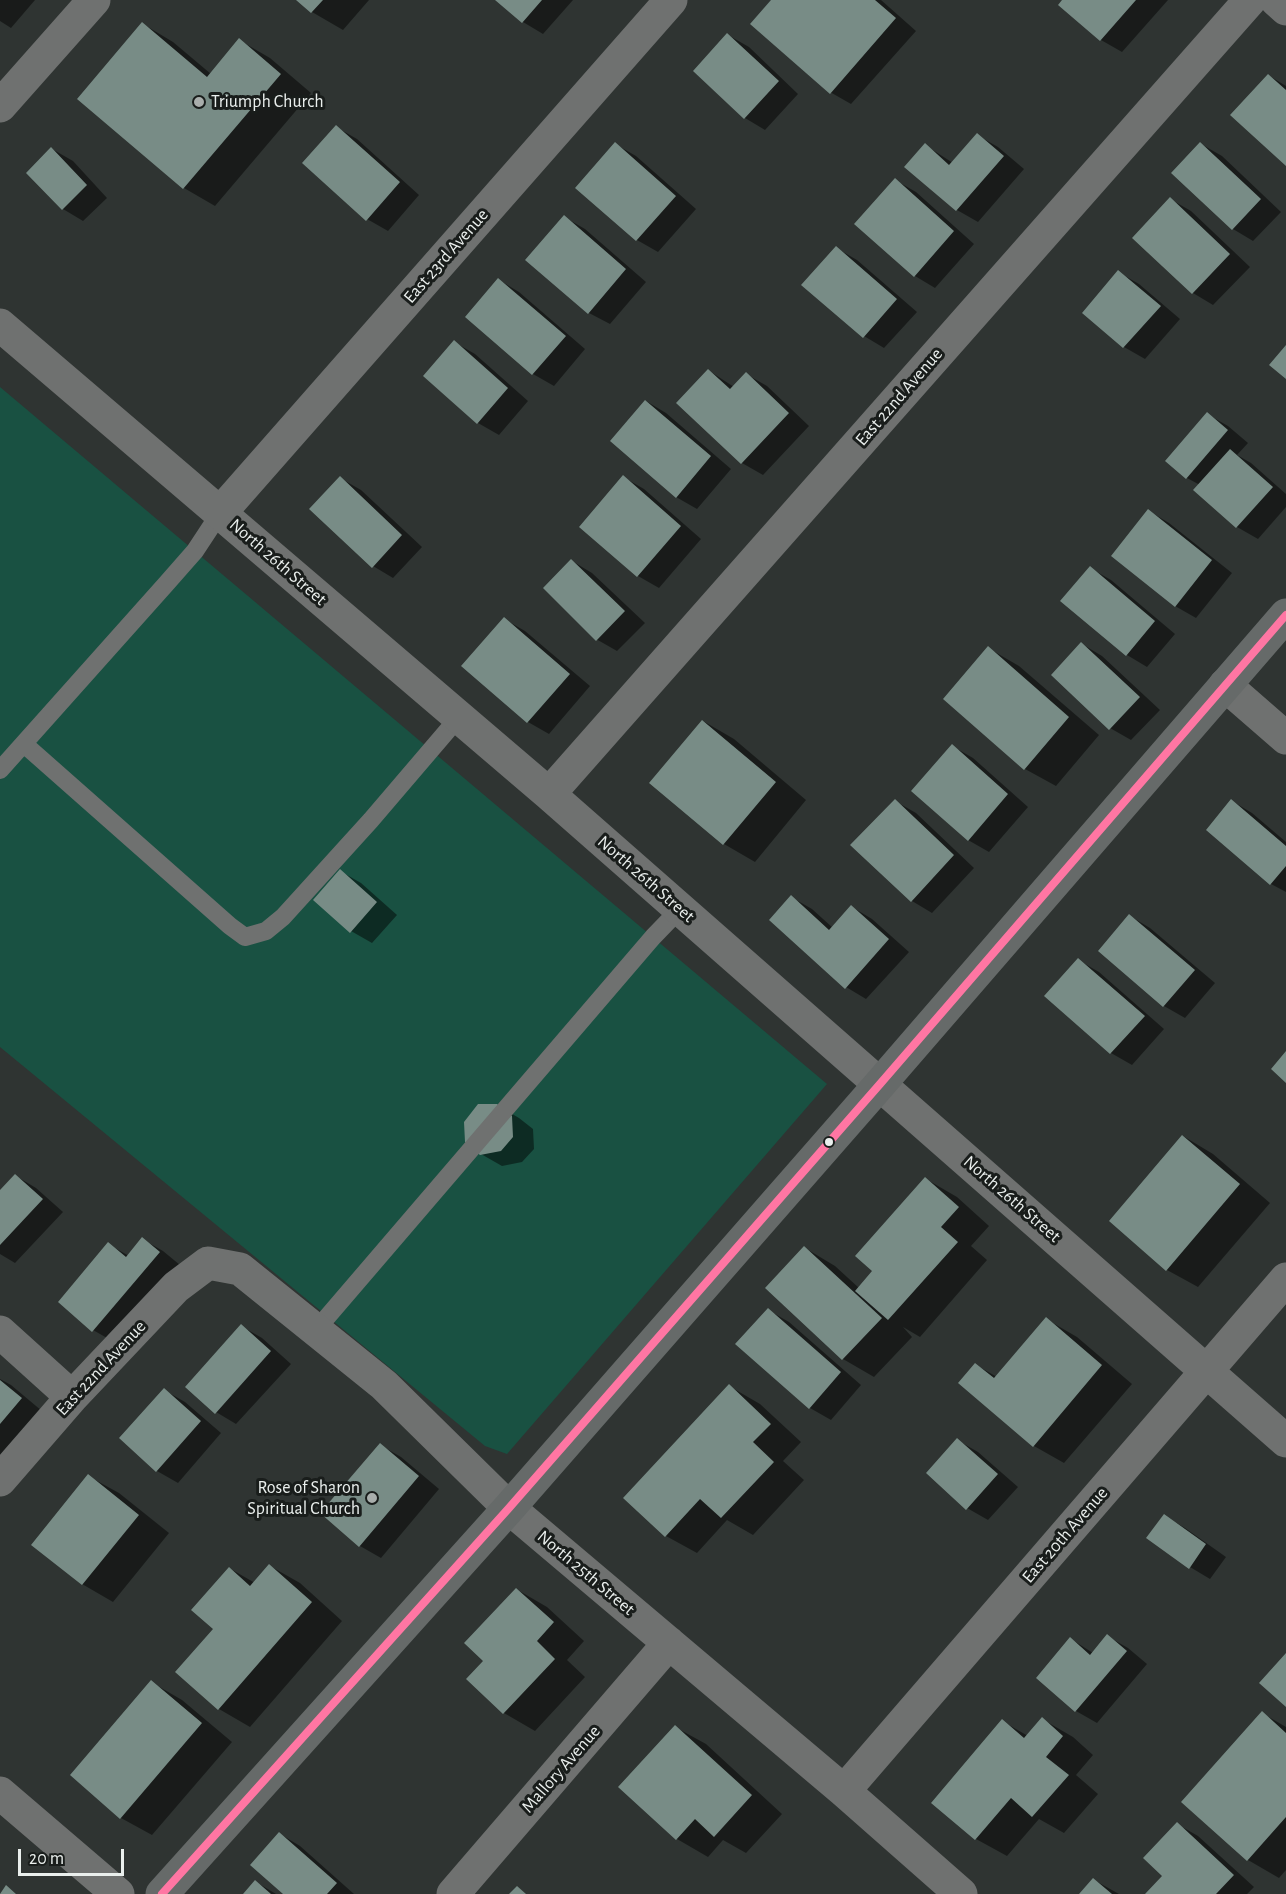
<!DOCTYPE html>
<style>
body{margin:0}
#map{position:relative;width:1286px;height:1894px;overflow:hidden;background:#2f3432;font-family:"Alegreya Sans",sans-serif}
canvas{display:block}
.scale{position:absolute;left:18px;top:1849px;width:106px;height:27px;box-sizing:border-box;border:3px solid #eaefed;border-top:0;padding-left:8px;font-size:18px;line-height:21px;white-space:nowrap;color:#eaefed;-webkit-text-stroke:4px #191d1b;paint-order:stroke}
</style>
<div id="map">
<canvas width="1286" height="1894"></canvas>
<div class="scale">20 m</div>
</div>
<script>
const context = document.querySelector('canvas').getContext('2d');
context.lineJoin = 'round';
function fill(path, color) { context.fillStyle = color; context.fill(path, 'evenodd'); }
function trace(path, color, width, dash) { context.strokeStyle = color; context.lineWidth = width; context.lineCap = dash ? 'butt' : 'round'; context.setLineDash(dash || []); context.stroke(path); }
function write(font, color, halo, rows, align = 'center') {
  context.font = font + ' "Alegreya Sans",sans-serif'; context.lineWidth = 6; context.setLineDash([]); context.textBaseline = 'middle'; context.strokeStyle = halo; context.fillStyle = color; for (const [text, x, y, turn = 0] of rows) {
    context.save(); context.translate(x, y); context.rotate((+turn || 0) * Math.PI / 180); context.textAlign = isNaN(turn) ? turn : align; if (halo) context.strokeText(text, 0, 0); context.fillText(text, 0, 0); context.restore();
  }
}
fill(new Path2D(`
 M0,387L827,1084L507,1454L485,1446L0,1047Z`), '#195142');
fill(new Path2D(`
 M0,0H35L11,28L0,21Z
 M298,0H369L343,30L312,12Z
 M498,0H573L543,34L523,22Z
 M773,0H881L916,31L851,104L830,92Z
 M1064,0H1168L1122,52L1101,40L1060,5Z
 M143,24L173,42L211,74L239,40L270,58L311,93L215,206L184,188L79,99Z
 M728,35L749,47L798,94L765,130L745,118Z
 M1268,75L1286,86V164Z
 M336,127L357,139L419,195L388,231L367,219Z
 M977,135L998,147L1024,169L978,222L957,210L906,166L925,145L953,163Z
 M615,144L636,156L696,209L658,252L637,240L577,188Z
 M1201,144L1222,156L1281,212L1253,241L1233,229Z
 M52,149L73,161L107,198L83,221L63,209Z
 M895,180L916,192L974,244L935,288L915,276Z
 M1170,199L1191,211L1250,267L1213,305L1193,293Z
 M564,217L585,229L646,282L610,324L589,313L528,259Z
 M836,248L857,260L917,312L884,348L864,336Z
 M1118,272L1139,284L1180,319L1145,359L1124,347L1084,312Z
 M499,280L519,292L585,349L554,386L533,374Z
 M454,342L475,354L528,401L499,435L478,423Z
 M708,370L734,387L746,374L767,386L809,426L763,475L742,463Z
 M646,401L666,413L731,469L697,509L676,497Z
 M1207,414L1228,426L1248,443L1237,455L1251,463L1286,494V507L1258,539L1237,527L1195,490L1200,485L1187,478L1167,461Z
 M623,477L644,489L701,539L659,588L638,576L581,527Z
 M340,478L361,490L422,547L393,578L373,566Z
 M1149,511L1169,523L1232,573L1196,618L1175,606Z
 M572,561L592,573L645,623L617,651L596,639Z
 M1090,568L1111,580L1175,634L1147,667L1127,655Z
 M504,619L525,631L590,686L549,734L528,722Z
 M1082,644L1102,656L1160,710L1131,740L1110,728Z
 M988,648L1019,666L1099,735L1056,786L1025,769Z
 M703,721L734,739L806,800L755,862L724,844L651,783Z
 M952,746L973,758L1028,807L989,852L968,840Z
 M895,801L916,813L974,868L932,913L912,901Z
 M1232,801L1252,813L1286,842V892L1271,884Z
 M340,871L361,883L397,915L372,943L351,931Z
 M791,897L812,909L833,928L852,907L872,919L909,952L866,999L846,987Z
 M1130,916L1150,928L1215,983L1185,1018L1164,1006L1100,951Z
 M1078,960L1099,972L1164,1029L1132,1065L1111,1053L1046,996Z
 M497,1105L519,1118L533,1129L534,1149L522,1162L502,1166L481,1154Z
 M1183,1136L1213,1154L1270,1203L1198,1287L1167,1270Z
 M16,1176L36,1188L63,1212L15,1263L0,1254V1192Z
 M926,1179L957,1197L989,1226L971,1246L987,1260L920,1337L903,1327L912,1337L874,1377L843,1359L767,1288L805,1248L835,1266L859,1288L874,1271Z
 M142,1239L163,1251L180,1265L114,1342L93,1330L108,1244L129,1256Z
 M768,1310L789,1322L861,1385L831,1420L810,1408Z
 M1046,1319L1077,1337L1132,1384L1064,1463L1034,1446L976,1365L997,1377Z
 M241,1326L262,1338L291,1364L236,1424L216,1412Z
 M0,1379L11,1385L42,1411L0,1460Z
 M729,1386L760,1404L801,1442L783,1461L804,1480L753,1535L727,1520L697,1553L666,1536Z
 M164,1390L185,1402L221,1433L178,1483L157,1471Z
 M957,1440L978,1452L1018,1487L988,1520L967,1508Z
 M380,1445L401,1457L439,1489L381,1558L360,1546L322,1513Z
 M88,1476L119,1493L169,1533L113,1602L82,1584Z
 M1165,1516L1185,1528L1226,1557L1210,1579L1190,1567Z
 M270,1566L300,1583L342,1621L250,1727L219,1709L177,1671L215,1628L229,1568L255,1583Z
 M516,1589L547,1607L584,1641L567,1660L585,1677L535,1731L504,1713L485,1660Z
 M1107,1636L1128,1648L1147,1664L1097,1723L1076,1711L1038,1677L1071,1639L1093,1653Z
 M151,1682L182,1700L232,1742L152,1835L121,1818Z
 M1262,1713L1286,1727V1870L1279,1878L1248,1860L1183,1802Z
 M1042,1719L1073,1737L1093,1755L1076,1775L1098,1794L1064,1833L1039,1819L1007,1856L976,1839L1002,1721L1028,1736Z
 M675,1727L706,1744L782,1814L746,1853L723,1840L708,1857L677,1839Z
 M1177,1824L1198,1836L1254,1887L1247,1894H1147L1164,1876Z
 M280,1834L300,1846L354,1894H285Z
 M1094,1880L1119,1894H1081Z
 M256,1882L276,1894H245Z`), '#0007');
fill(new Path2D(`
 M296,0H323L311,13Z
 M495,0H542L522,23Z
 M771,0H875L896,18L830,94L750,24Z
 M1062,0H1136L1100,41L1058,5Z
 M142,22L207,77L239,38L281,74L183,189L77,99Z
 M727,33L779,81L744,119L693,71Z
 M1268,74L1286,90V166L1230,115Z
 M336,125L400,182L366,221L302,163Z
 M977,133L1004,156L956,211L904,167L925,143L949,165Z
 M615,142L676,196L636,241L575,188Z
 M1200,142L1261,199L1232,230L1171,173Z
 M51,147L87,185L62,210L26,173Z
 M895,178L954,231L914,277L854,224Z
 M1170,197L1230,254L1192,294L1132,238Z
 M564,215L626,269L588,314L525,260Z
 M836,246L897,299L863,338L801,285Z
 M1118,270L1161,306L1123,348L1082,313Z
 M498,278L566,336L532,375L465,317Z
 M454,340L508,388L477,424L423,376Z
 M1286,345V379L1269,365Z
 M708,369L730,389L746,372L789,413L741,464L676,403Z
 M645,400L711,456L676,498L610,441Z
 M1207,412L1228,430L1186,479L1165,461Z
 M1230,449L1273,487L1236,528L1193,490Z
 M623,475L681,526L637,577L579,527Z
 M340,476L402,535L372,568L309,509Z
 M1148,509L1212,560L1175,607L1111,556Z
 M571,559L625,611L596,641L543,588Z
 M1090,566L1155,621L1126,656L1060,601Z
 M504,617L570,674L527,723L461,666Z
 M1081,642L1140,697L1109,730L1051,675Z
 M988,646L1069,717L1024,770L943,699Z
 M702,720L776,782L723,845L649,783Z
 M952,744L1008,794L968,841L911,791Z
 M895,799L954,855L911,902L850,845Z
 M1231,799L1286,846V866L1270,885L1206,830Z
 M340,869L377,902L350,933L313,900Z
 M791,895L829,930L851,905L889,939L845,989L769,920Z
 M1129,914L1195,970L1163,1007L1098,951Z
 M1078,958L1145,1016L1110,1054L1044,996Z
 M1286,1051V1083L1271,1069Z
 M478,1104H497L512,1116L513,1137L501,1151L480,1155L465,1142L464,1122Z
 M1182,1135L1240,1184L1166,1271L1109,1221Z
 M15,1174L43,1199L0,1245V1190Z
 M925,1177L959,1207L941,1227L958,1242L888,1320L855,1291L872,1271L855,1256Z
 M142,1237L160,1252L92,1332L58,1302L108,1242L126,1257Z
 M804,1246L882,1318L842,1360L765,1288Z
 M768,1308L841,1372L809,1409L735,1344Z
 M1046,1317L1102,1365L1033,1447L958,1383L975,1363L994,1378Z
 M241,1324L271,1351L215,1414L185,1387Z
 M0,1380L22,1398L0,1424Z
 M729,1384L771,1424L753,1442L774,1462L721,1518L700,1499L665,1537L623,1498Z
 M164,1388L201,1421L156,1472L119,1438Z
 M957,1438L998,1474L966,1510L926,1473Z
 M380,1443L419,1476L359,1547L320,1513Z
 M88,1474L139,1515L82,1585L31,1545Z
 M1164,1514L1206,1544L1189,1569L1146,1538Z
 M269,1564L312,1602L218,1710L175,1672L213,1629L191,1610L229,1567L250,1586Z
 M516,1588L554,1622L537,1641L555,1659L503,1714L466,1679L483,1661L464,1643Z
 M1107,1634L1127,1651L1075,1712L1036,1678L1070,1637L1090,1655Z
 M1286,1653V1707L1259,1683Z
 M151,1680L202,1723L120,1819L70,1775Z
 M1262,1711L1286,1733V1817L1247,1861L1181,1802Z
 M1042,1717L1063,1736L1046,1757L1069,1775L1032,1817L1011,1798L975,1840L931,1803L1002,1719L1024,1738Z
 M675,1725L752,1795L714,1837L695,1819L676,1840L618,1787Z
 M1177,1822L1234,1875L1216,1894H1145L1162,1876L1143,1858Z
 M279,1832L337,1883L327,1894H283L250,1865Z
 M1093,1878L1112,1894H1079Z
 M255,1880L271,1894H243Z
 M6,1885L16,1894H0Z
 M517,1886L526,1894H509Z`), '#788c86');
trace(new Path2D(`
 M24,744L230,926L245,937L266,931L283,917L371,820L459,717
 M0,770L166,584L195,551L220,513
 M316,1330L653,937L680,909`), '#6f7170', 18);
trace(new Path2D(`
 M1276,0L1286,9
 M0,106L94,0
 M0,325L549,794L1286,1441
 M220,513L671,0
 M1225,685L1286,738
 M549,794L1250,0
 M0,1332L72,1397
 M0,1480L72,1397L176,1287L208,1263L240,1269L384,1385L509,1508L844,1791L961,1894
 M844,1791L1286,1279
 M0,1793L118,1894
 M453,1894L669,1643`), '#6f7170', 33);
trace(new Path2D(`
 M162,1894L509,1508L880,1084L1286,615`), '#666a69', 33);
trace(new Path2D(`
 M162,1894L509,1508L880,1084L1286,615`), '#ff76a3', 8);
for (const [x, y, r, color] of [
 [199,102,6,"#a9aeac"],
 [829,1142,5,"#eaefed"],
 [372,1498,6,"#a9aeac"]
]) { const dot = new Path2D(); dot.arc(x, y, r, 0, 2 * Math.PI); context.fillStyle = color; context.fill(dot); trace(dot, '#191d1b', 2); }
write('18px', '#eaefed', '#191d1b', [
 ["Triumph Church",211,102],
 ["Rose of Sharon",360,1488,"right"],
 ["Spiritual Church",360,1509,"right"]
], 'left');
write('18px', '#eaefed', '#191d1b', [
 ["East 23rd Avenue",446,256,-49],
 ["East 22nd Avenue",899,397,-49],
 ["North 26th Street",278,562,41],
 ["North 26th Street",646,879,41],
 ["North 26th Street",1012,1199,41],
 ["East 22nd Avenue",101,1368,-47],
 ["East 20th Avenue",1065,1535,-49],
 ["North 25th Street",586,1573,40],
 ["Mallory Avenue",561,1769,-49]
]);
</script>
